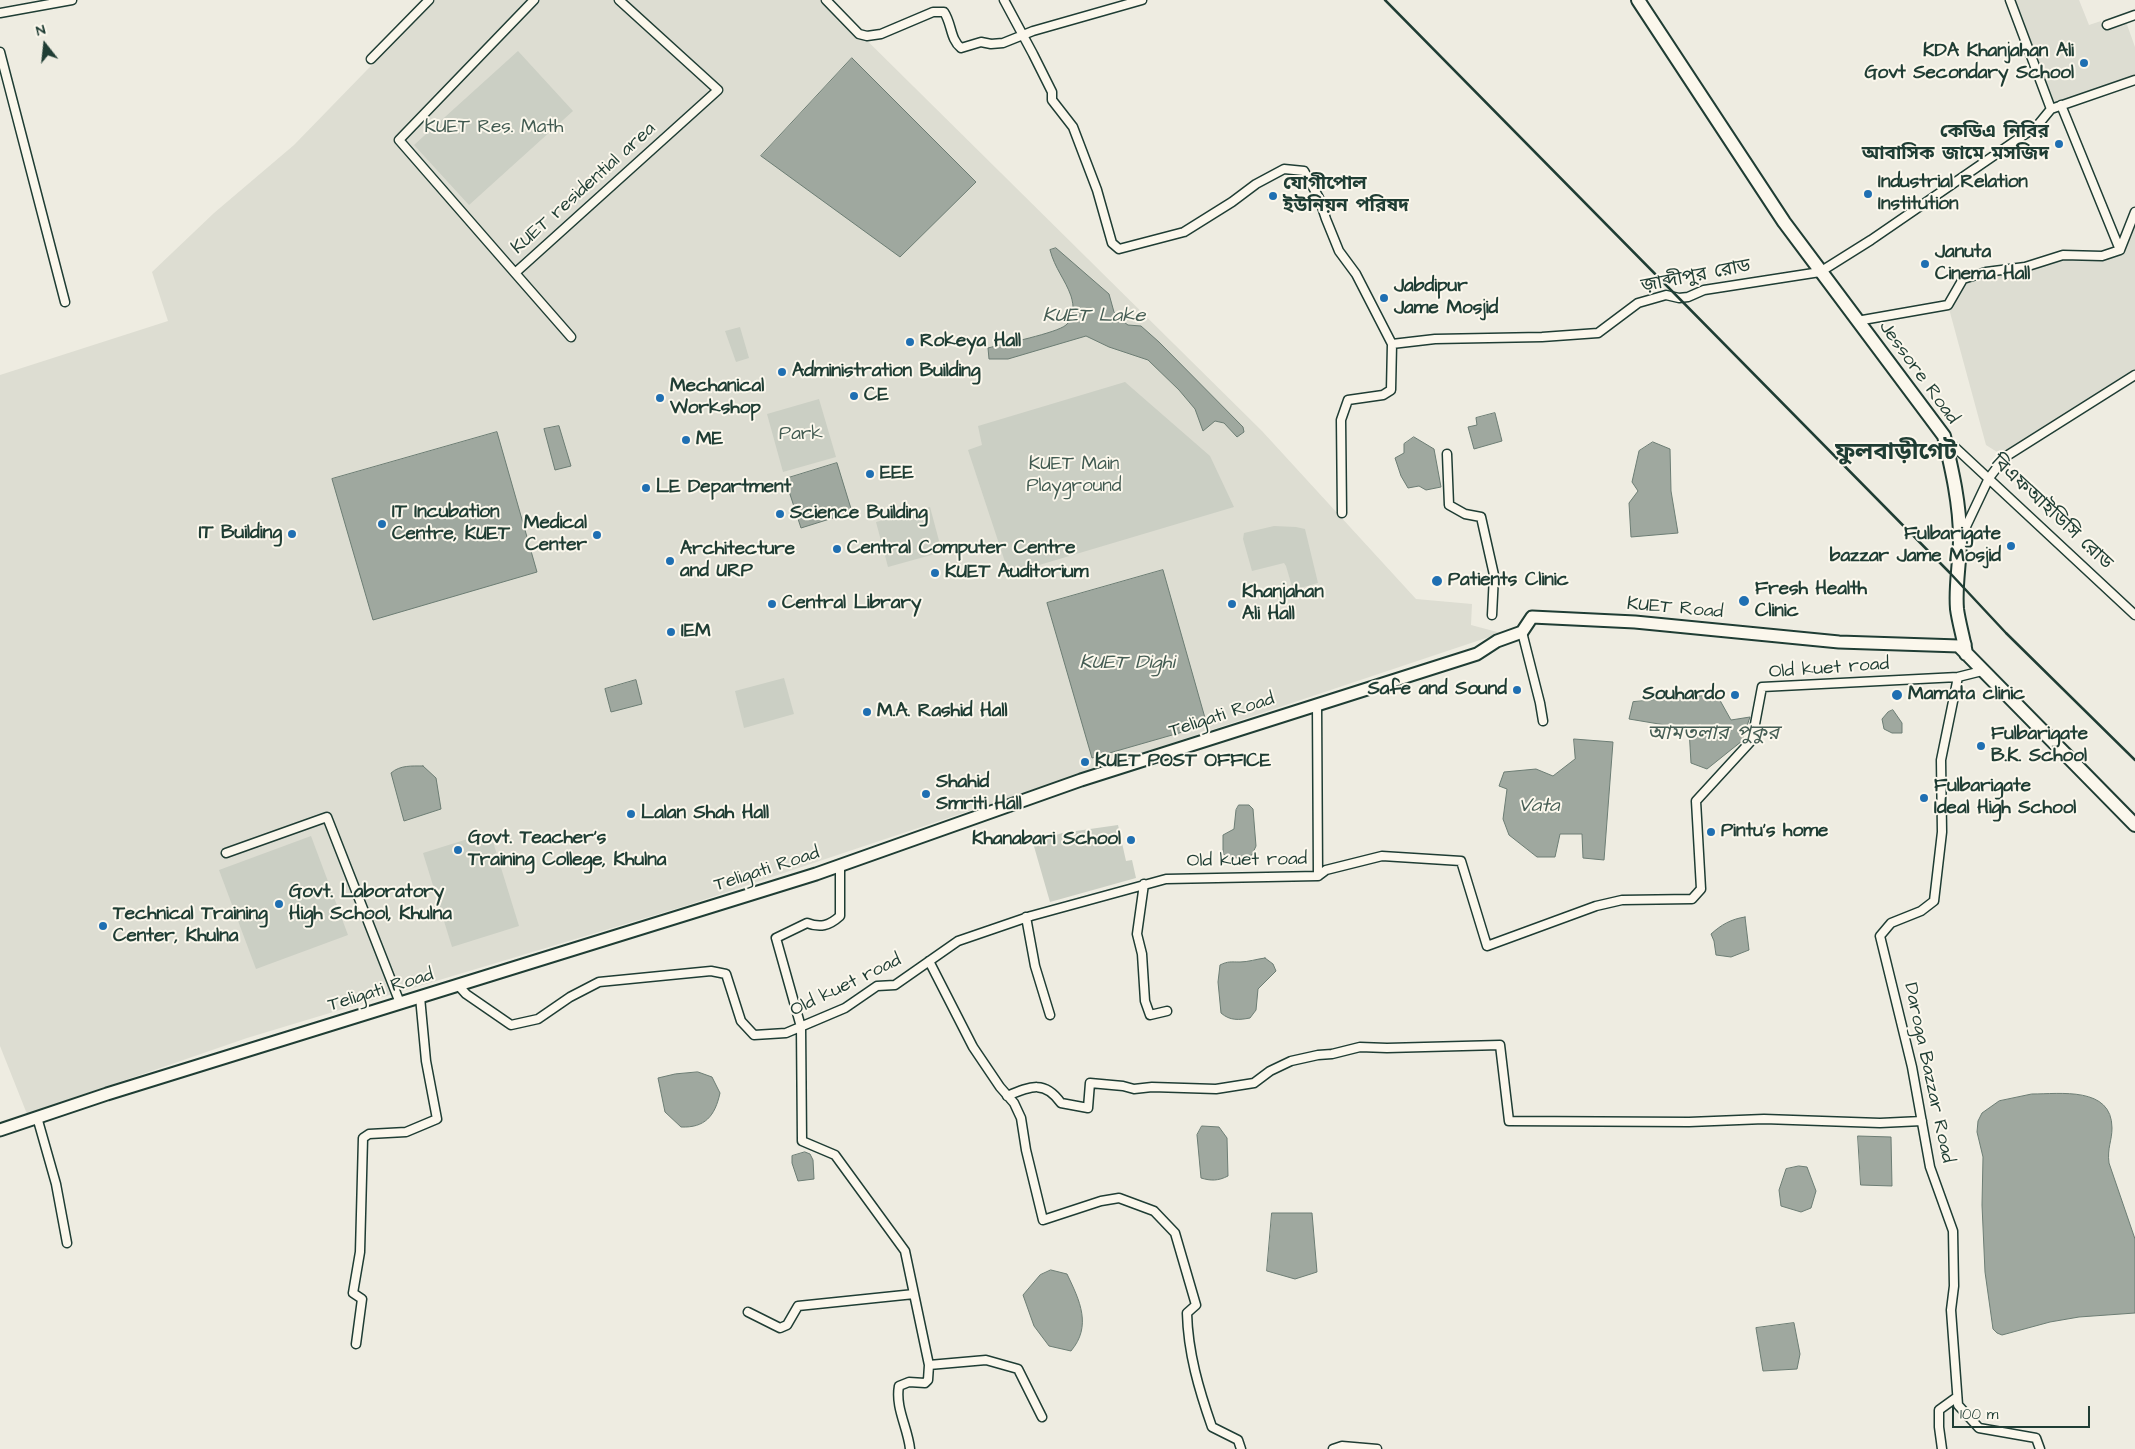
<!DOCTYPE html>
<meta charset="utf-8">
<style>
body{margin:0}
#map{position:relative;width:2135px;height:1449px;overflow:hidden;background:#eeece1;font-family:"Architects Daughter",sans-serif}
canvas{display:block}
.north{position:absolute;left:20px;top:20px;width:50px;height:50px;-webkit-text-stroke:4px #fbf7ec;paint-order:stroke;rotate:344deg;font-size:14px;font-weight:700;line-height:20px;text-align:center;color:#1f3d34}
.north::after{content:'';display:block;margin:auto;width:18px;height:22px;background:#1f3d34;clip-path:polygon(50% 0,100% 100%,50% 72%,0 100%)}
.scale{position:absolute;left:1952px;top:1406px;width:138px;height:22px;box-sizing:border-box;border:2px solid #1f3d34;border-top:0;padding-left:6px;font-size:15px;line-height:18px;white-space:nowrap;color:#1f3d34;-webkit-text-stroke:4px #fbf7ec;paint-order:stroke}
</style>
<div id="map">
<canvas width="2135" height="1449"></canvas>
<div class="north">N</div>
<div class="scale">100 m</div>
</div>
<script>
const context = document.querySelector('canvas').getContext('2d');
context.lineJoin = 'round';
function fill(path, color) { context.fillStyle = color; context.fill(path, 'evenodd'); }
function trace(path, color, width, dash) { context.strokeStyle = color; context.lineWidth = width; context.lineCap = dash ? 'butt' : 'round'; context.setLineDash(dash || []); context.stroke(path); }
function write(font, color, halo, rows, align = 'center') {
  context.font = font + ' "Architects Daughter","Noto Sans Bengali",sans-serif'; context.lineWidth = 4; context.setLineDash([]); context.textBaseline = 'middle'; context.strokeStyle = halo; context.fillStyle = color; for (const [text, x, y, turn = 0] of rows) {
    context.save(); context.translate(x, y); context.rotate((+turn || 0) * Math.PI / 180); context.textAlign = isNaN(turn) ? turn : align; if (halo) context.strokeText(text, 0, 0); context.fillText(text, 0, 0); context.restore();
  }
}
fill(new Path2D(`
 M435,0H826L1262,431L1416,599L1472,604L1471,625L1501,633L685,906L247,1038L27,1114L0,1046V375L168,321L152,272L214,213L294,145Z
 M2010,0H2079L2089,25L2101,21L2103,25H2107L2125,19L2135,47V78L2051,109Z
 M2135,211V376L2005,457L1986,445L1948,305L1963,279L2063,255L2102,256L2120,250Z`), '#ddddd2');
fill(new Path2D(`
 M518,51L573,111L469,205L414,145Z
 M740,327L749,358L736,362L725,331Z
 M1125,382L1210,456L1234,507L1009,574L968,450L982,445L978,426Z
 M819,399L836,457L783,472L767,414Z
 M930,507L942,552L888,567L876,522Z
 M1274,526L1296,527L1305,529L1318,583L1293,590L1286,566L1284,563L1252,571L1243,539L1244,533Z
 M784,678L794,714L744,728L735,691Z
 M1118,825L1126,861L1132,860L1136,878L1050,902L1033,843L1062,833Z
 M490,832L519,926L452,947L423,853Z
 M311,836L348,935L256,969L219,870Z`), '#cbcfc4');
const water = new Path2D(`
 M852,58L976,182L900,257L761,156Z
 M1056,248L1109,294L1114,312L1121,320L1128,325L1141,326L1159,342L1243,427L1244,432L1237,437L1224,423L1215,421L1203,431L1195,409L1179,390L1148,360L1109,347L1086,336L1008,359H989L988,348C1003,344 1057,333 1066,325C1075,318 1074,306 1071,296C1065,279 1055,269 1050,250Z
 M1495,413L1502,441L1474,449L1468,427L1477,425L1476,418Z
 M559,426L571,466L555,470L544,429Z
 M497,432L537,572L373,620L332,479Z
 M1414,437L1434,449L1441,487L1426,490L1419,486L1408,488L1401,476L1395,458L1404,453V444Z
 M1653,442L1670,449L1671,491L1678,533L1631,537L1629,503L1638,491L1632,482L1639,451Z
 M837,463L852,512L801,528L785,479Z
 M1163,570L1207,725L1092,758L1047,603Z
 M636,680L642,704L611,712L605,689Z
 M1717,695L1731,720L1750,717L1742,741L1707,769L1691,763L1689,729L1629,719L1633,702Z
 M1893,710L1902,723V733H1892L1884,729L1882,719L1888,712Z
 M1574,739L1613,742L1604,860L1583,858L1582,834H1560L1555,857H1537L1509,835L1503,819L1507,789L1499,786L1504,772L1536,769L1553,776L1575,759Z
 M423,766L436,778L441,809L404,821L391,773C400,765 412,766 423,766Z
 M1239,805H1249L1253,809L1256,846L1252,855C1242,858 1232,860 1223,854V835L1234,829L1236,810Z
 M1745,917L1749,950L1731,957L1716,955L1714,941L1711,934C1721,925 1731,919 1745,917Z
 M1265,958L1273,964L1276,971L1258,989L1256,1010L1250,1018C1239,1020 1230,1021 1221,1013L1218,982L1220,965C1228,961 1231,962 1240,962C1248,962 1257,959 1265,958Z
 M698,1072L712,1077L720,1093C715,1116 705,1128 681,1127L665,1112L658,1078L675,1074Z
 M2032,1094C2060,1094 2112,1086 2112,1128C2112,1141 2107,1148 2109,1163L2135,1239V1313L2079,1317L2050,1322L2002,1335L1997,1333L1993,1329L1985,1272L1982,1205L1983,1157L1977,1132L1978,1121L1982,1113L1999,1101Z
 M1202,1126L1219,1127L1227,1138L1228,1176C1218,1181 1211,1181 1201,1178L1197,1135Z
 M1858,1136L1891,1137L1892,1186L1861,1185Z
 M805,1152L810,1154L813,1160L814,1179L798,1181L792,1163V1156Z
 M1799,1166L1807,1167L1816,1191L1811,1208L1801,1212L1781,1206L1779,1190L1786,1169Z
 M1272,1213H1312L1317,1272L1295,1279L1267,1271Z
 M1051,1270L1067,1274C1080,1301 1092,1326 1071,1351L1049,1346L1034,1326L1023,1295L1040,1275Z
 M1794,1323L1800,1354L1797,1369L1763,1371L1756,1328Z`);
fill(water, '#9fa89f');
trace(water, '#6c7d74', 1);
const minor = new Path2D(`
 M534,0L399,140L515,273L718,90L619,0
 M826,0L859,34L867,36L881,34L933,12H944C952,24 950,39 961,48L981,42L991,44L1003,43L1033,31L1142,0
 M1004,0L1033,54L1052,92V100L1073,127L1097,190L1112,243L1119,249L1184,232L1232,202L1256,184L1284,169L1304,171L1319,198L1326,219L1339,251L1356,274L1392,344L1435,339L1542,337L1598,333L1638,303L1666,295L1679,298L1688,297L1704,290L1820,272L1871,240L2037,126L2051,109L2135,80
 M2010,0L2051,109
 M0,13L72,0
 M2107,25L2135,15
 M0,52L65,302
 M371,59L429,0
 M2061,105L2120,250
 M515,273L571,337
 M1857,321L1948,305L1963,279L1986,272L2025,267L2063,255L2102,256L2120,250L2135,212
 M1946,439L2135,615
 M1447,454L1449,505L1465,514L1481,517L1494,575L1492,615
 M1342,513L1341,420L1348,400L1383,395L1391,390L1392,344
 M1962,535L1989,478L2005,457L2135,375
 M1522,632L1540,703L1543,721
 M1958,677L1941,760L1942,832L1934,901L1921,911L1891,923L1880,936L1912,1067L1930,1167L1953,1231L1954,1286L1951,1310L1958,1405L1979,1428L2036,1438L2040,1449
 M1317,704L1318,876
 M226,853L327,817L400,1003
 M840,866V916C829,926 820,928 807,923L776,938L801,1027L802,1141L835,1155L905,1251L929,1365L986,1360L1018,1369L1042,1417
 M1144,884L1137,934L1142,954L1145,1001L1150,1015L1167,1011
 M1026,917L1035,966L1050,1015
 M929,961L973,1047L1000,1087L1014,1103L1021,1118L1026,1150L1043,1220L1101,1201L1119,1198L1154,1211L1175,1233L1196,1305L1187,1313C1188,1353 1199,1390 1212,1427L1238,1440L1241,1449
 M458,985L466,994L511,1025L538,1019L570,997L599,982L711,971L726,974L741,1021L754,1035L786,1033L845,1008L877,986L895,985L958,941L1031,916L1166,879L1318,876L1326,870L1382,856L1461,861L1487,946L1596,906L1622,900L1692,899L1701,889L1696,801L1752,740L1762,687L1958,677L1982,671
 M1007,1096C1031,1086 1045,1080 1061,1103L1088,1108L1090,1083L1123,1086L1134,1089L1152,1087L1216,1089L1254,1083L1270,1071L1291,1061L1318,1055L1332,1054L1360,1047L1387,1048L1500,1045L1509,1121L1689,1122L1764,1119L1880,1123L1922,1121
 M37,1117L56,1184L67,1243
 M748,1312L780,1328L787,1325L798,1306L914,1294
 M356,1344L362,1299L353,1293L360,1252L363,1138L369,1134L406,1132L437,1119L426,1061L420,997
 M910,1449C908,1428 895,1408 899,1386L909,1382L925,1383L928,1380L929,1365
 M1333,1449L1342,1446L1377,1449
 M1942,1449L1939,1427V1410L1957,1397`);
const secondary = new Path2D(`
 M0,1130L107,1094L816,874L1081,780L1477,654L1497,641L1522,632L1532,617L1635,622L1839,642L1959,646L1965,644`);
const trunk = new Path2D(`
 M1638,0L1784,222L1944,436C1952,470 1960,504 1960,539C1960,563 1955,585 1957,609C1959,624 1964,639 1966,654
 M1961,648L2135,825`);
trace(minor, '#1f3d34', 11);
trace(secondary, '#1f3d34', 15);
trace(trunk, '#1f3d34', 16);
trace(minor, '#fbf7ec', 8);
trace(secondary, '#fbf7ec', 11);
trace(trunk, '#fbf7ec', 12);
trace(new Path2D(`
 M1385,0L1950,573L2006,633L2135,760`), '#1f3d34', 2.5);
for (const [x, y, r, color] of [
 [2084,63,5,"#1f6fb2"],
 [2059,144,5,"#1f6fb2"],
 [1868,194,5,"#1f6fb2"],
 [1273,196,5,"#1f6fb2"],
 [1925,264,5,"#1f6fb2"],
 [1384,298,5,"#1f6fb2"],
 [910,342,5,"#1f6fb2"],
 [782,372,5,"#1f6fb2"],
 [854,396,5,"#1f6fb2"],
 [660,398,5,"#1f6fb2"],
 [686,440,5,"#1f6fb2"],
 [870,474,5,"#1f6fb2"],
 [646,488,5,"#1f6fb2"],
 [780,514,5,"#1f6fb2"],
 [382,524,5,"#1f6fb2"],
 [292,534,5,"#1f6fb2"],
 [597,535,5,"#1f6fb2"],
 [2011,546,5,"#1f6fb2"],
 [837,549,5,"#1f6fb2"],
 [670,561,5,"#1f6fb2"],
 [935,573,5,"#1f6fb2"],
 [1437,581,6,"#1f6fb2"],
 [1744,601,6,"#1f6fb2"],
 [772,604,5,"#1f6fb2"],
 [1232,604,5,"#1f6fb2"],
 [671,632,5,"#1f6fb2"],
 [1517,690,5,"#1f6fb2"],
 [1735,695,5,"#1f6fb2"],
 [1897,695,6,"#1f6fb2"],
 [867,712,5,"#1f6fb2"],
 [1981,746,5,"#1f6fb2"],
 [1085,762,5,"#1f6fb2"],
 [926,794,5,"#1f6fb2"],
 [1924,798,5,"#1f6fb2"],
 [631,814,5,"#1f6fb2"],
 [1711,832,5,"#1f6fb2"],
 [1131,840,5,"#1f6fb2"],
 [458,850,5,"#1f6fb2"],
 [279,904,5,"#1f6fb2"],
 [103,926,5,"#1f6fb2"]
]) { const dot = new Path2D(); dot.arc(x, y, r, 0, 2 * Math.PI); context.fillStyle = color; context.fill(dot); trace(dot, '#fbf7ec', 2); }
write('bold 19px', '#1f3d34', '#fbf7ec', [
 ["KDA Khanjahan Ali",2074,52,"right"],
 ["Govt Secondary School",2074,74,"right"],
 ["কেডিএ নিবির",2049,133,"right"],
 ["আবাসিক জামে মসজিদ",2049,155,"right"],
 ["Industrial Relation",1878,183],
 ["Institution",1878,205],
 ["যোগীপোল",1283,185],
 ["ইউনিয়ন পরিষদ",1283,207],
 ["Januta",1935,253],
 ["Cinema Hall",1935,275],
 ["Jabdipur",1394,287],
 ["Jame Mosjid",1394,309],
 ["Rokeya Hall",920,342],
 ["Administration Building",792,372],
 ["Mechanical",670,387],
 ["Workshop",670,409],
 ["CE",864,396],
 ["ME",696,440],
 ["EEE",880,474],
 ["LE Department",656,488],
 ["IT Incubation",392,513],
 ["Centre, KUET",392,535],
 ["Science Building",790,514],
 ["Medical",587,524,"right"],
 ["Center",587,546,"right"],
 ["IT Building",282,534,"right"],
 ["Fulbarigate",2001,535,"right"],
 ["bazzar Jame Mosjid",2001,557,"right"],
 ["Central Computer Centre",847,549],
 ["Architecture",680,550],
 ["and URP",680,572],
 ["KUET Auditorium",945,573],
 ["Patients Clinic",1448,581],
 ["Fresh Health",1755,590],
 ["Clinic",1755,612],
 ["Khanjahan",1242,593],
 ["Ali Hall",1242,615],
 ["Central Library",782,604],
 ["IEM",681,632],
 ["Safe and Sound",1507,690,"right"],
 ["Souhardo",1725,695,"right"],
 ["Mamata clinic",1908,695],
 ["M.A. Rashid Hall",877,712],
 ["Fulbarigate",1991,735],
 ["B.K. School",1991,757],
 ["KUET POST OFFICE",1095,762],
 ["Shahid",936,783],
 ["Smriti Hall",936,805],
 ["Fulbarigate",1934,787],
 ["Ideal High School",1934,809],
 ["Lalan Shah Hall",641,814],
 ["Pintu's home",1721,832],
 ["Govt. Teacher's",468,839],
 ["Training College, Khulna",468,861],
 ["Khanabari School",1121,840,"right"],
 ["Govt. Laboratory",289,893],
 ["High School, Khulna",289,915],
 ["Technical Training",113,915],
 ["Center, Khulna",113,937]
], 'left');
write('19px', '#415a51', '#fbf7ec', [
 ["KUET Res. Math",494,128],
 ["Park",801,435],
 ["KUET Main",1074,465],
 ["Playground",1074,487]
]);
write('19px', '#1f3d34', '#fbf7ec', [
 ["KUET residential area",584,189,-42],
 ["জ়াব্দীপুর রোড",1696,277,-11],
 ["Jessore Road",1918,373,54],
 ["বিএফআইডিসি রোড",2051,513,43],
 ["KUET Road",1675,609,5],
 ["Old kuet road",1829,669,-4],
 ["Teligati Road",1222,716,-18],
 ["Old kuet road",1247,861,-1],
 ["Teligati Road",767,870,-18],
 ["Old kuet road",846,986,-26],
 ["Teligati Road",381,991,-17],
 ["Daroga Bazzar Road",1928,1073,78]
]);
write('italic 20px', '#455d54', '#fbf7ec', [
 ["KUET Lake",1094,317],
 ["KUET Dighi",1127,664],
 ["আমতলার পুকুর",1713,735],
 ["Vata",1539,807]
]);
write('bold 24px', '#1f3d34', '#fbf7ec', [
 ["ফুলবাড়ীগেট",1896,454]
]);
</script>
